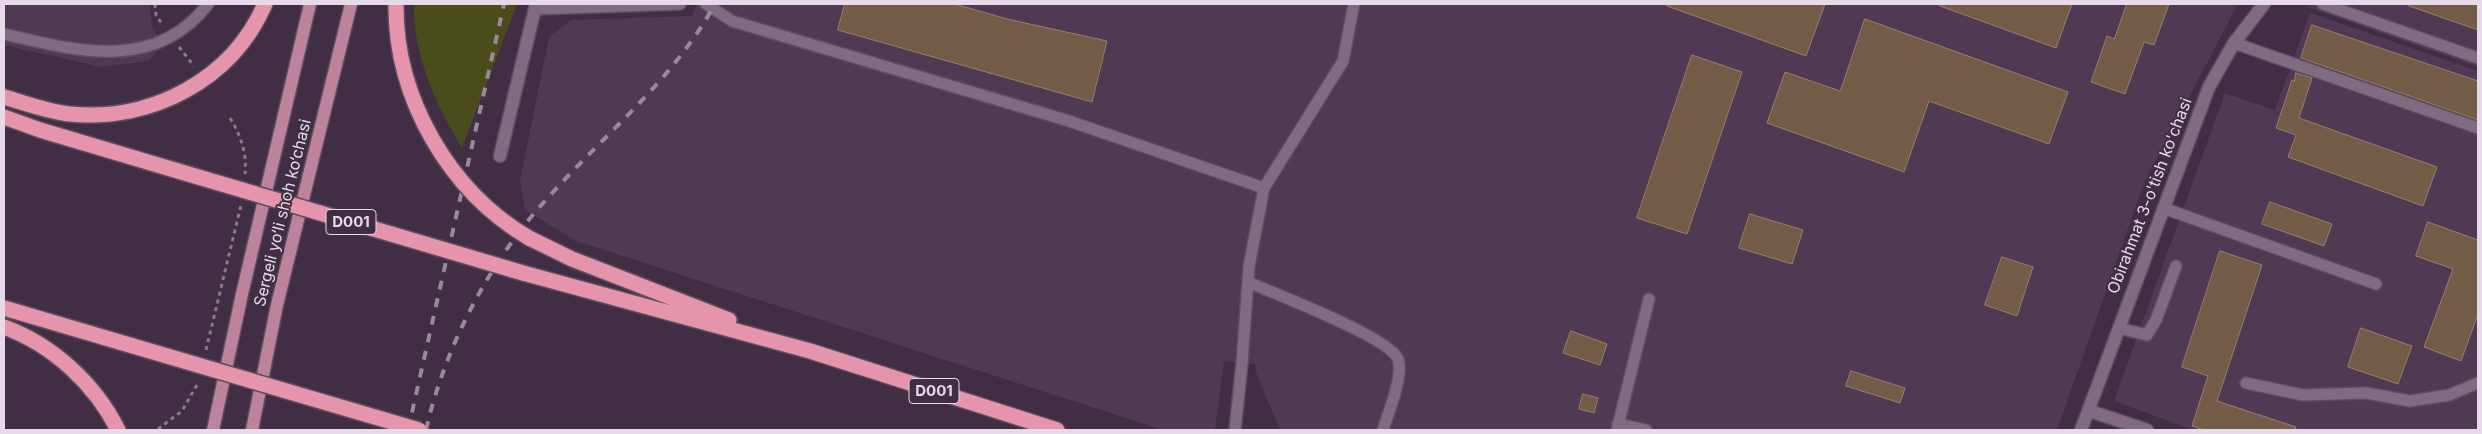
<!DOCTYPE html>
<meta charset="utf-8">
<style>
body{margin:0}
#map{position:relative;width:2482px;height:434px;overflow:hidden;background:#412e44;font-family:Inter,sans-serif}
canvas{display:block}
.frame{position:absolute;inset:0;border:5px solid #e6dae8;pointer-events:none}
</style>
<div id="map">
<canvas width="2482" height="434"></canvas>
<div class="frame"></div>
</div>
<script>
const context = document.querySelector('canvas').getContext('2d');
context.lineJoin = 'round';
function fill(path, color) { context.fillStyle = color; context.fill(path, 'evenodd'); }
function trace(path, color, width, dash) { context.strokeStyle = color; context.lineWidth = width; context.lineCap = dash ? 'butt' : 'round'; context.setLineDash(dash || []); context.stroke(path); }
function write(font, color, halo, rows, align = 'center') {
  context.font = font + ' Inter,sans-serif'; context.lineWidth = 4; context.setLineDash([]); context.textBaseline = 'middle'; context.strokeStyle = halo; context.fillStyle = color; for (const [text, x, y, turn = 0] of rows) {
    context.save(); context.translate(x, y); context.rotate((+turn || 0) * Math.PI / 180); context.textAlign = isNaN(turn) ? turn : align; if (halo) context.strokeText(text, 0, 0); context.fillText(text, 0, 0); context.restore();
  }
}
fill(new Path2D(`
 M4,4H149L153,30L165,44L148,61L101,67L4,45Z
 M697,4H2238L2144,183L2057,430H1280L1257,375L1255,364L1224,361L1215,430H1163L576,241L525,210L520,181L549,37L571,20L692,16Z
 M2310,4H2478V67L2308,7Z
 M2310,13L2478,71V430H2194L2114,401L2225,93L2275,110Z`), '#4f3953');
fill(new Path2D(`
 M414,4H517L462,148C436,104 413,57 414,4Z`), '#4a4c1b');
const building = new Path2D(`
 M845,4H955L1007,19L1107,41L1092,102L838,30Z
 M1667,4H1825L1806,56L1667,6Z
 M1941,4H2072L2056,48L1940,6Z
 M2127,4H2169L2154,45L2144,42L2125,94L2091,82L2107,36L2114,39Z
 M2410,4H2478V30L2409,6Z
 M1865,19L2068,92L2049,144L1929,101L1904,172L1767,123L1785,72L1840,91Z
 M2312,25L2478,81V120L2301,58Z
 M1692,55L1742,72L1687,234L1637,218Z
 M2296,73L2312,78L2299,118L2437,167L2423,206L2288,157L2296,135L2276,128L2292,80L2294,81Z
 M2270,202L2332,224L2324,246L2262,224Z
 M1750,214L1803,230L1792,264L1739,248Z
 M2428,222L2478,240V314L2461,361L2424,347L2453,269L2416,256Z
 M2220,251L2262,265L2217,401L2296,427L2295,430H2204L2192,426L2208,376L2182,367Z
 M2002,257L2033,267L2017,316L1985,305Z
 M2361,328L2412,346L2398,384L2348,367Z
 M1571,331L1607,344L1600,365L1563,353Z
 M1851,371L1905,388L1900,403L1846,386Z
 M1583,394L1598,398L1594,413L1579,409Z`);
fill(building, '#745b47');
trace(building, '#9a7f6a', 1);
const lane = new Path2D(`
 M706,4L732,21L1069,121L1264,188
 M2323,4L2478,58
 M535,9L680,4
 M4,34C76,51 155,73 208,4
 M2234,43L2478,128
 M2163,208L2376,284
 M1248,282C1275,294 1389,337 1398,359C1404,376 1388,413 1383,430
 M2119,328L2147,335L2156,320L2176,266
 M2246,383L2303,395L2366,393L2410,401L2449,395L2478,383
 M1618,424L1646,430
 M1235,430L1242,363L1249,266L1264,188L1343,61L1354,4
 M1617,430L1649,299`);
const street = new Path2D(`
 M500,156L536,4
 M2090,411L2147,430
 M2081,430L2209,87L2234,43L2264,4`);
const primary = new Path2D(`
 M213,430L242,294L310,4
 M252,430L277,305L351,4`);
const highway = new Path2D(`
 M4,97C25,103 48,112 70,114C151,122 232,80 265,4
 M4,117L40,130L178,171
 M529,238L572,259L729,320
 M523,273L810,351L1057,430
 M4,308L133,346
 M4,327C53,345 95,384 118,430`);
trace(lane, '#5c4d5f', 14);
trace(street, '#5c4d5f', 15);
trace(primary, '#5c4d5f', 15);
trace(highway, '#5c4d5f', 18);
trace(new Path2D(`
 M155,4L156,15L162,24
 M179,47L194,66
 M230,118C241,136 247,153 245,174
 M206,350L241,205
 M158,429L182,411L198,383`), '#89798b', 3, [4, 4]);
trace(lane, '#806b83', 11);
trace(street, '#806b83', 12);
trace(primary, '#bd839c', 12);
trace(highway, '#e693ac', 15);
trace(new Path2D(`
 M408,430L504,4
 M426,430C445,347 488,264 545,201C603,135 672,82 715,4`), '#998a9b', 4, [9, 9]);
const highwayBridge = new Path2D(`
 M396,4C395,98 449,191 529,238
 M178,171L523,273
 M133,346L419,430`);
trace(highwayBridge, '#5c4d5f', 18, []);
trace(highwayBridge, '#e693ac', 15);
for (const [x, y, w] of [
 [351,222,50],
 [934,391,50]
]) { const box = new Path2D(); box.roundRect(x - w / 2, y - 12.5, w, 25, 4); context.fillStyle = '#412e44'; context.fill(box); trace(box, '#e6dae8', 1); }
write('bold 15px', '#e6dae8', null, [
 ["D001",351,222],
 ["D001",934,391]
]);
write('16px', '#e6dae8', '#412e44', [
 ["Obirahmat 3-o'tish ko'chasi",2150,196,-69],
 ["Sergeli yo‘li shoh ko‘chasi",283,213,-76]
]);
</script>
